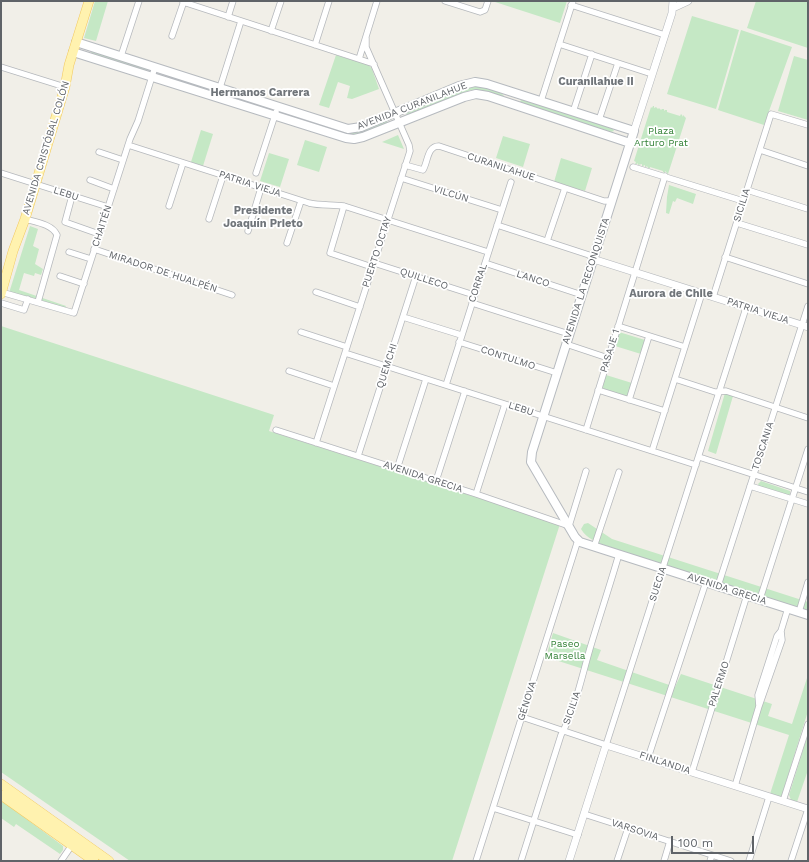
<!DOCTYPE html>
<meta charset="utf-8">
<style>
body{margin:0}
#map{position:relative;width:809px;height:862px;overflow:hidden;background:#f1efe8;font-family:"Work Sans",sans-serif}
canvas{display:block}
.frame{position:absolute;inset:0;border:2px solid #5f6368;pointer-events:none}
.scale{position:absolute;left:671px;top:836px;width:83px;height:18px;box-sizing:border-box;border:2px solid #5f6368;border-top:0;padding-left:5px;font-size:12px;line-height:14px;white-space:nowrap;color:#5f6368;-webkit-text-stroke:3px #fff;paint-order:stroke}
</style>
<div id="map">
<canvas width="809" height="862"></canvas>
<div class="frame"></div>
<div class="scale">100 m</div>
</div>
<script>
const context = document.querySelector('canvas').getContext('2d');
context.lineJoin = 'round';
function fill(path, color) { context.fillStyle = color; context.fill(path, 'evenodd'); }
function trace(path, color, width, dash) { context.strokeStyle = color; context.lineWidth = width; context.lineCap = dash ? 'butt' : 'round'; context.setLineDash(dash || []); context.stroke(path); }
function write(font, color, halo, rows, align = 'center') {
  context.font = font + ' "Work Sans",sans-serif'; context.lineWidth = 3.5; context.setLineDash([]); context.textBaseline = 'middle'; context.strokeStyle = halo; context.fillStyle = color; for (const [text, x, y, turn = 0] of rows) {
    context.save(); context.translate(x, y); context.rotate((+turn || 0) * Math.PI / 180); context.textAlign = isNaN(turn) ? turn : align; if (halo) context.strokeText(text, 0, 0); context.fillText(text, 0, 0); context.restore();
  }
}
fill(new Path2D(`
 M95,1H108L96,41L84,38Z
 M492,1H567L560,23Z
 M756,1H808V48L747,28Z
 M692,16L739,30L716,109L667,94Z
 M741,30L792,47L764,125L718,110Z
 M93,51L147,69V70L146,71L92,54L91,52Z
 M336,55L369,65L372,69L379,89L352,99L347,98L350,86L338,82L329,108L319,105Z
 M794,56L808,60V120L778,111Z
 M470,87C479,86 499,89 504,96L503,97L483,91L471,90L407,116L406,114L407,113Z
 M523,99L612,128L614,131L611,132L521,103L520,101Z
 M653,106H654V108L656,107L658,109L659,108L661,110L662,109H664V111L665,110H667V112L680,116L681,114L682,115V117L683,115L686,118L668,174L665,171V173L663,172V171L650,167V168H648L647,166L646,167H645V165L643,166H642V164L638,165V163L637,164H635L636,162L634,161L651,107L652,108Z
 M285,113L352,133L362,131L386,121L390,123L361,135L353,136L284,115Z
 M201,130L213,134L203,166L191,162Z
 M398,135L404,149L382,142Z
 M503,136L530,144L523,167L496,158Z
 M305,140L327,147L319,172L297,165Z
 M269,153L289,159L280,187L260,181Z
 M561,158L592,168L585,191L554,182Z
 M669,185L696,194L693,204L677,198L675,202L673,201L669,214L666,213L667,197Z
 M30,226L38,229L33,246L39,249L35,264L43,269L41,275L35,273L34,276L24,273L19,290L66,306L64,311L9,293Z
 M1,326L274,415L269,431L560,524L452,861H130L1,772Z
 M619,332L645,340L641,354L615,346Z
 M606,375L632,383L628,396L626,397L602,388Z
 M725,393L733,396L716,454L708,451Z
 M761,481L790,491V494L788,496L759,486L758,484Z
 M588,523L612,539L808,602V611L605,546C596,541 587,539 581,529L584,524Z
 M553,633L601,650L597,660L675,687L681,674L772,704L768,716L792,724L808,675V711L781,798L770,794L789,735L546,657Z
 M808,734V770L797,802L791,800L789,795Z
 M1,800L63,846V850L60,854L16,824L14,827L1,818Z`), '#c5e8c5');
const minor = new Path2D(`
 M445,1L480,12L485,10L488,1
 M183,2L374,64
 M571,5L665,35
 M228,17L233,1
 M271,31L281,1
 M172,36L184,1
 M559,44L652,74
 M315,45L329,1
 M121,56L139,1
 M359,59L377,1
 M1,67L65,87
 M217,97L241,21
 M541,101L573,1
 M573,112L592,54
 M599,120L618,63
 M128,145L309,203C321,206 333,204 344,206L488,252
 M760,150L808,166
 M99,152L123,160
 M405,165L423,170C428,162 427,146 439,146L604,201H612
 M633,167L743,201
 M1,173L108,207
 M256,173L276,112
 M401,178L502,210
 M90,180L114,189
 M747,190L808,209
 M72,196L65,222L99,234
 M169,206L183,163
 M344,206L330,253L372,267
 M25,219C35,222 52,224 57,235L38,302
 M209,219L223,176
 M737,223L808,245
 M497,225L589,255L593,259
 M248,231L261,188
 M547,241L565,188
 M287,243L301,201
 M94,249L232,295
 M69,252L91,259
 M725,257L808,284
 M374,263L474,295
 M485,263L582,295
 M60,276L84,284
 M1,292L74,313L130,139L138,121L155,67
 M316,292L360,307
 M713,297L771,114L808,125
 M1,303L24,310L28,299
 M472,303L569,334
 M403,317L461,335
 M618,326L685,347
 M301,332L347,347
 M459,342L557,373
 M566,344L608,358
 M345,353L696,465
 M289,371L334,386
 M675,379L715,392L726,391L808,418
 M446,385L511,182
 M598,390L665,411
 M629,400L649,336
 M276,430L476,494L569,526L586,471
 M586,430L665,176
 M316,443L410,151L409,145L366,47V38
 M652,451L702,293
 M358,456L416,276
 M699,457L808,492
 M397,469L426,379
 M436,481L465,391
 M750,486L808,504
 M476,494L505,404
 M594,547L619,472
 M718,586L808,306
 M760,599L808,449
 M799,612L808,582
 M759,706L758,695L777,636L781,631L788,608
 M522,717L606,745L746,308
 M648,758L706,582
 M692,772L747,595
 M735,786L759,706L782,640L781,631
 M783,801L808,724
 M493,808L578,835
 M584,814L731,861
 M61,861L72,845
 M476,861L578,540
 M521,861L561,735C576,708 582,675 591,645C600,615 610,585 619,554
 M617,861L628,828
 M664,861L670,841
 M710,861L712,855
 M749,861L769,797
 M791,861L808,809`);
const tertiary = new Path2D(`
 M675,7L688,1
 M634,131L672,13L673,1
 M593,259L808,327
 M569,861L606,745L808,809`);
const secondary = new Path2D(`
 M76,42L348,129L361,127L459,86L475,82L487,84L634,131L532,452L531,462L575,537L580,542L808,615
 M73,52L346,138L354,139L363,137L464,97L476,94L488,96L630,143`);
const primary = new Path2D(`
 M1,294L13,251L25,219L65,87L69,65L89,1
 M1,784L109,861
 M1,795L94,861`);
trace(minor, '#b5b8bc', 7);
trace(tertiary, '#b5b8bc', 8);
trace(secondary, '#b6babf', 10);
trace(primary, '#f2c960', 10);
trace(minor, '#fff', 5.5);
trace(tertiary, '#fff', 7);
trace(secondary, '#fff', 8);
trace(primary, '#fff2af', 9);
write('10px', '#5f6368', '#fff', [
 ["AVENIDA CURANILAHUE",412,106,-21],
 ["AVENIDA CRISTÓBAL COLÓN",46,148,-73],
 ["CURANILAHUE",501,167,18],
 ["PATRIA VIEJA",250,184,18],
 ["LEBU",66,194,18],
 ["VILCÚN",451,194,17],
 ["SICILIA",742,205,-72],
 ["CHAITÉN",102,226,-72],
 ["PUERTO OCTAY",377,252,-72],
 ["MIRADOR DE HUALPÉN",163,272,18],
 ["QUILLECO",424,279,18],
 ["LANCO",533,279,18],
 ["AVENIDA LA RECONQUISTA",586,281,-72],
 ["CORRAL",478,283,-72],
 ["PATRIA VIEJA",758,311,18],
 ["PASAJE 1",610,351,-73],
 ["CONTULMO",508,358,18],
 ["QUEMCHI",387,366,-72],
 ["LEBU",521,409,18],
 ["TOSCANIA",763,446,-72],
 ["AVENIDA GRECIA",423,477,18],
 ["SUECIA",658,584,-72],
 ["AVENIDA GRECIA",727,589,18],
 ["PALERMO",719,684,-72],
 ["GÉNOVA",527,701,-72],
 ["SICILIA",572,708,-71],
 ["FINLANDIA",665,763,18],
 ["VARSOVIA",635,830,18]
]);
write('10px', '#348238', '#fff', [
 ["Plaza",661,131],
 ["Arturo Prat",661,143],
 ["Paseo",565,644],
 ["Marsella",565,656]
]);
write('bold 11px', '#70757a', '#fff', [
 ["Curanilahue II",596,82],
 ["Hermanos Carrera",260,93],
 ["Presidente",263,211],
 ["Joaquín Prieto",263,224],
 ["Aurora de Chile",671,294]
]);
</script>
